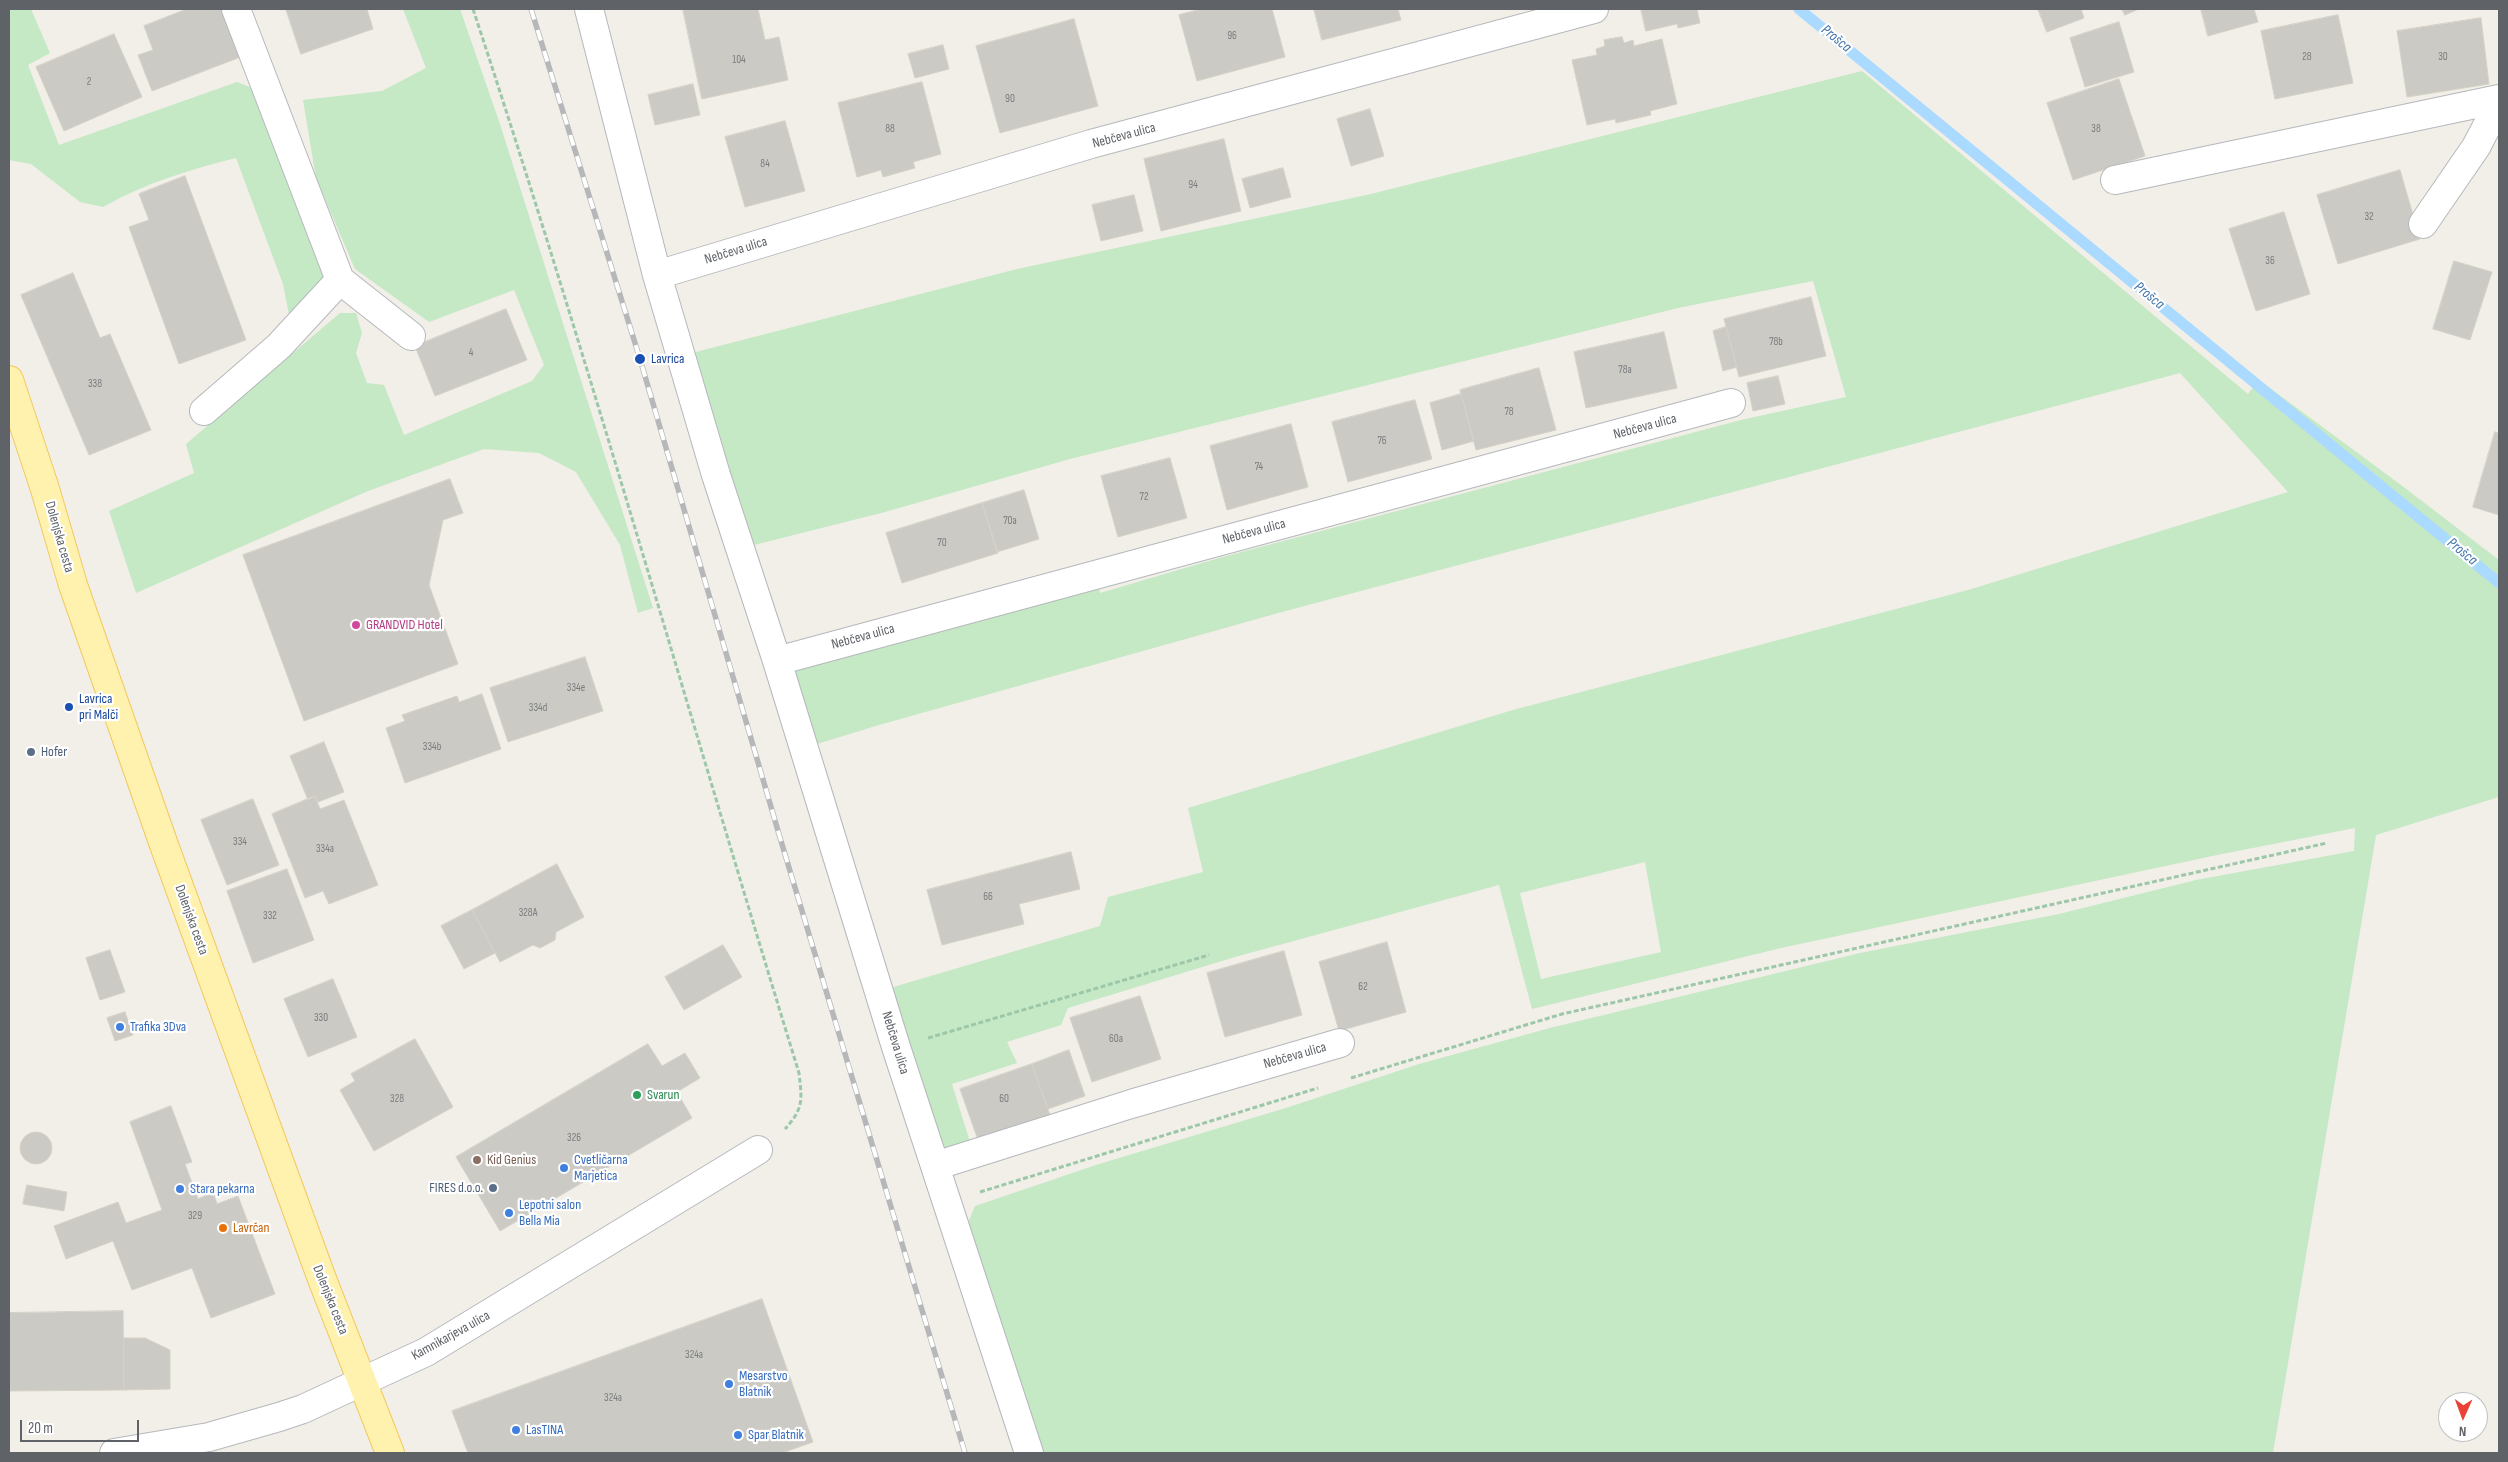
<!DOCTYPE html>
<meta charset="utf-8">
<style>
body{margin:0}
#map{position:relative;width:2508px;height:1462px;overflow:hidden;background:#f1efe8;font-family:"Sofia Sans Condensed",sans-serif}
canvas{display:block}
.frame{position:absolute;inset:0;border:10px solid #5f6368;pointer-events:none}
.north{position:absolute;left:2438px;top:1392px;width:50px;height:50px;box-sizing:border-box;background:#fff;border:1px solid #bfc1c3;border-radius:50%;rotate:182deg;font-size:14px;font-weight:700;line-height:20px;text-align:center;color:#5f6368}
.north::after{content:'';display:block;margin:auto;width:18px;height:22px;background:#ea4335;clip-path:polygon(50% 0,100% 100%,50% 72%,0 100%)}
.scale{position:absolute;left:20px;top:1420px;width:119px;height:22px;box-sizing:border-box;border:2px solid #5f6368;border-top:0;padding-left:6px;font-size:15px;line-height:18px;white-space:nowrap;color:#5f6368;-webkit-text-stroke:4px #fff;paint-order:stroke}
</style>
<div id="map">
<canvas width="2508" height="1462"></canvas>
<div class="frame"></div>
<div class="north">N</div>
<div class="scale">20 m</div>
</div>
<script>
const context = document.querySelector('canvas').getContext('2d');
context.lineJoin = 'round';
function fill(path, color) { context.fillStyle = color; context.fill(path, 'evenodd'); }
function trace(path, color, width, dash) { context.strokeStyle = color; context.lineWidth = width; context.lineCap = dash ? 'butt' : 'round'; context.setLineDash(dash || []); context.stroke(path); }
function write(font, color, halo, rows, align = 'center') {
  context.font = font + ' "Sofia Sans Condensed",sans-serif'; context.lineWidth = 4.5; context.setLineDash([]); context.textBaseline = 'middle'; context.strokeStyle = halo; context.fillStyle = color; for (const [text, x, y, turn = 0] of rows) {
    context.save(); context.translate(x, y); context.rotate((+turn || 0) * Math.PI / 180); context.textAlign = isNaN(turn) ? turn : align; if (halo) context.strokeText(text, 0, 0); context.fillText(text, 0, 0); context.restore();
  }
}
fill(new Path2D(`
 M9,9H31L50,53L28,65L59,145L237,82L257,90L327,285L291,325L283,284L236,158C189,170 145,183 103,207L80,202L31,164L9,160Z
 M403,9H460L500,124L653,608L638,613L620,545L576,472L539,453L484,449L368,491L136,593L109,511L194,473L186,444L340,313H356L362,333L356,353L367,383L384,385L404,435L532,381L544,365L514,290L429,322L355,269L316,178L303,100L382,91L426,68Z
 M1862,71L2248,394L2259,380L2401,485L2499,560V797L2376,835L2273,1453H1044L967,1225L975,1206L1099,1164L1289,1107L1419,1064L1550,1028L1860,953L2059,914L2196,880L2354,851L2355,828L2217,855L1781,948L1532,1009L1499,885L1235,957L1068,1008L1061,1025L1007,1042L1017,1063L952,1084L970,1142L942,1151L890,988L1100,926L1108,897L1203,872L1188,808L1513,710L1968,590L2288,492L2180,373L1282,612L879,725L817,744L795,670L1098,583L1100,593L1219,558L1741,420L1846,397L1813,281L1678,308L1070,459L885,512L754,545L692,353L1017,269L1371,194ZM1645,862L1661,952L1541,979L1520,893Z`), '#c5e8c5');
trace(new Path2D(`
 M1799,9L2499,583`), '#aadaff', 11);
const building = new Path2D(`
 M187,9H224L243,56L152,91L138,55L153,50L144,26Z
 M286,9H367L373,29L301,54Z
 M683,9H758L765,40L779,37L788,80L702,99Z
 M1202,9H1272L1285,57L1197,81L1179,15Z
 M1314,9H1398L1401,20L1322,40Z
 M1641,9H1697L1700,23L1678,28L1677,24L1646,31Z
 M2038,9H2081L2084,18L2047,32Z
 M2122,9H2139L2125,15Z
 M2201,9H2254L2258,22L2208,36Z
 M2338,15L2353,83L2275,99L2261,31Z
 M2481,18L2489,84L2407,97L2397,31Z
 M1074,19L1098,106L1000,133L976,46Z
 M2119,22L2134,72L2085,87L2070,38Z
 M114,34L142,97L64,131L36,67Z
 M1622,37L1624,43L1633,40L1634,46L1662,39L1677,104L1650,111L1651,115L1616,123L1615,119L1587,125L1572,60L1597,55L1596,49L1605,46L1604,40Z
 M943,45L949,69L915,78L908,54Z
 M2119,79L2145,156L2073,180L2047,103Z
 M922,82L941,154L913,162L915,168L883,177L881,170L857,177L838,103Z
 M693,84L700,115L655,125L648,95Z
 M1370,109L1384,156L1351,166L1337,119Z
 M785,121L805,191L745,207L725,137Z
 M1224,139L1241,211L1161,231L1144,159Z
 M1283,168L1291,197L1250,208L1242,179Z
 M2400,170L2420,239L2338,264L2317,195Z
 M185,176L246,340L179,364L129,227L149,220L139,194Z
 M1134,195L1143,231L1101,241L1092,205Z
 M2284,212L2310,294L2256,311L2229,229Z
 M2454,261L2492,272L2470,340L2433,329Z
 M73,273L100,338L110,334L151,430L89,455L21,295Z
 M1811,297L1826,356L1739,377L1724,319Z
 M506,309L527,360L435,396L415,346Z
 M1726,327L1737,367L1723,371L1713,331Z
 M1664,332L1677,388L1586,408L1574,352Z
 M1539,368L1556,430L1476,450L1460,390Z
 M1778,376L1785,404L1753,411L1747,383Z
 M1461,394L1474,441L1442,450L1430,403Z
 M1415,400L1432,459L1348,482L1332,422Z
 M1291,424L1308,487L1227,510L1210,446Z
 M2495,432L2499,433V515L2473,507Z
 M1170,458L1187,518L1118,537L1101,476Z
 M450,479L463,513L443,520L429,585L458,664L304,721L243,555Z
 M1024,490L1039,539L997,552L982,503Z
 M982,503L998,553L902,583L886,533Z
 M585,657L603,711L508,742L490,688Z
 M482,694L501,749L405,783L386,728L405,721L402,715L457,696L459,702Z
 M324,742L344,792L318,802L315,796L308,800L290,756Z
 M315,796L320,809L344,800L378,885L329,904L323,891L305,898L272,814Z
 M253,799L279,865L227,885L201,820Z
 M1071,852L1080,889L1019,904L1024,924L942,945L927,890Z
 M557,864L584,917L556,932L555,940L540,948L533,945L500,962L472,910Z
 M287,869L314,940L253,963L227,891Z
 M472,910L495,953L464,969L441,926Z
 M1387,942L1406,1012L1339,1031L1319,962Z
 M723,945L742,977L684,1010L665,977Z
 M110,950L125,992L100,1000L86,958Z
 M1284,951L1302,1015L1225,1037L1207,973Z
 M333,979L357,1037L308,1057L284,999Z
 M1140,996L1161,1059L1092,1082L1070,1018Z
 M125,1012L133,1035L115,1041L107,1018Z
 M415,1039L453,1107L374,1151L340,1090L355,1081L351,1074Z
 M648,1044L662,1066L685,1053L700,1078L677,1092L692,1118L500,1231L456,1157Z
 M1069,1050L1085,1096L1048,1109L1032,1064Z
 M1032,1064L1050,1115L978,1140L960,1089Z
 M171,1106L192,1162L185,1164L198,1199L213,1192L217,1204L238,1196L275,1294L211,1318L192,1268L132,1290L113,1241L66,1259L54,1226L118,1202L126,1223L162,1210L130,1122Z
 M20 1148a16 16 0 1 1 32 0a16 16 0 1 1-32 0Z
 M27,1185L67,1192L64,1211L23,1204Z
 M762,1299L813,1442L782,1453H468L452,1411Z
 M123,1311L124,1390L9,1391V1313Z
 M124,1338H145L170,1350V1389L124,1390Z`);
fill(building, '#cccac5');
trace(building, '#d6d1c6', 1);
const minor = new Path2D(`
 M236,9L340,280L411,336
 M589,9L657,275L716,475L777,661L896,1047L1029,1453
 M2115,180L2499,99
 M2423,224L2476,147L2499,103
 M657,275L1091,144L1594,9
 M204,411L279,346L340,280
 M777,661L1731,403
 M935,1166L1131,1104L1340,1043
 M114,1453L209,1437L279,1417L303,1409L426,1352L758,1150`);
const major = new Path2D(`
 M9,380L45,489L73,585L164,845L322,1279L390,1453`);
trace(minor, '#b5b8bc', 30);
trace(major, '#f2c960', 30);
trace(new Path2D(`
 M473,9C589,361 690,719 799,1073C802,1100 804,1108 785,1129
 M928,1038L1209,955
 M1351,1078L1562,1014L2327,843
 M980,1192L1318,1088`), '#9cc7a9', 3, [5, 2.5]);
trace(minor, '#fff', 28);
trace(major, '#fff2af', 28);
const rail = new Path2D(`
 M531,9L640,359L781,841L965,1453`);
trace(rail, '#b6b7b8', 5.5);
trace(rail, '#fff', 4, [11]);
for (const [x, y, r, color] of [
 [640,359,6,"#1a4fb4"],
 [356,625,5,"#d1479c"],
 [69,707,5,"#1a4fb4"],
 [31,752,5,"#5c6f8a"],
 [120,1027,5,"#3f7fe0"],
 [637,1095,5,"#2e9e5b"],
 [477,1160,5,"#8d6e63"],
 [564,1168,5,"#3f7fe0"],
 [493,1188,5,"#5c6f8a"],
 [180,1189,5,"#3f7fe0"],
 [509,1213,5,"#3f7fe0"],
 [223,1228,5,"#e8710a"],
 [729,1384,5,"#3f7fe0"],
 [516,1430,5,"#3f7fe0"],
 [738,1435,5,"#3f7fe0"]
]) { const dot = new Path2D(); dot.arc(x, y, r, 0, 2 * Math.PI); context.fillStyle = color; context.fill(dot); trace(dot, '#fff', 2); }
write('11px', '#7a7d7f', null, [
 ["96",1232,36],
 ["28",2307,57],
 ["30",2443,57],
 ["104",739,60],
 ["2",89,82],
 ["90",1010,99],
 ["88",890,129],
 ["38",2096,129],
 ["84",765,164],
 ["94",1193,185],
 ["32",2369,217],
 ["36",2270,261],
 ["78b",1776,342],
 ["4",471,353],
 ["78a",1625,370],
 ["338",95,384],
 ["78",1509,412],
 ["76",1382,441],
 ["74",1259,467],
 ["72",1144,497],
 ["70a",1010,521],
 ["70",942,543],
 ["334e",576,688],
 ["334d",538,708],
 ["334b",432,747],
 ["334",240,842],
 ["334a",325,849],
 ["66",988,897],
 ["328A",528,913],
 ["332",270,916],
 ["62",1363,987],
 ["330",321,1018],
 ["60a",1116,1039],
 ["328",397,1099],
 ["60",1004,1099],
 ["326",574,1138],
 ["329",195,1216],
 ["324a",694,1355],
 ["324a",613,1398]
]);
write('14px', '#5f6368', '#fff', [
 ["Nebčeva ulica",1124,136,-15],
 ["Nebčeva ulica",736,251,-17],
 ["Nebčeva ulica",1645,427,-15],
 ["Nebčeva ulica",1254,532,-15],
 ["Dolenjska cesta",59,537,74],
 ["Nebčeva ulica",863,637,-15],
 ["Dolenjska cesta",191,920,70],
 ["Nebčeva ulica",895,1043,73],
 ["Nebčeva ulica",1295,1056,-16],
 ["Dolenjska cesta",330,1300,68],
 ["Kamnikarjeva ulica",451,1336,-29]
]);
write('14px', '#164399', '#fff', [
 ["Lavrica",651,359],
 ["Lavrica",79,699],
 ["pri Malči",79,715]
], 'left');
write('14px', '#b23c85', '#fff', [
 ["GRANDVID Hotel",366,625]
], 'left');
write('14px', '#4e5e75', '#fff', [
 ["Hofer",41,752],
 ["FIRES d.o.o.",483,1188,"right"]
], 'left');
write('14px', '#366cbe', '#fff', [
 ["Trafika 3Dva",130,1027],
 ["Cvetličarna",574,1160],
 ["Marjetica",574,1176],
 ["Stara pekarna",190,1189],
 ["Lepotni salon",519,1205],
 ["Bella Mia",519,1221],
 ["Mesarstvo",739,1376],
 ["Blatnik",739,1392],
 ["LasTINA",526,1430],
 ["Spar Blatnik",748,1435]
], 'left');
write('14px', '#27864d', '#fff', [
 ["Svarun",647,1095]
], 'left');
write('14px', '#785e54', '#fff', [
 ["Kid Genius",487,1160]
], 'left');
write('14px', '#c56008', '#fff', [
 ["Lavrčan",233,1228]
], 'left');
write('italic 15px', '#4174aa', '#fff', [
 ["Prošca",1836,39,39],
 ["Prošca",2149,296,39],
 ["Prošca",2462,552,39]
]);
</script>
